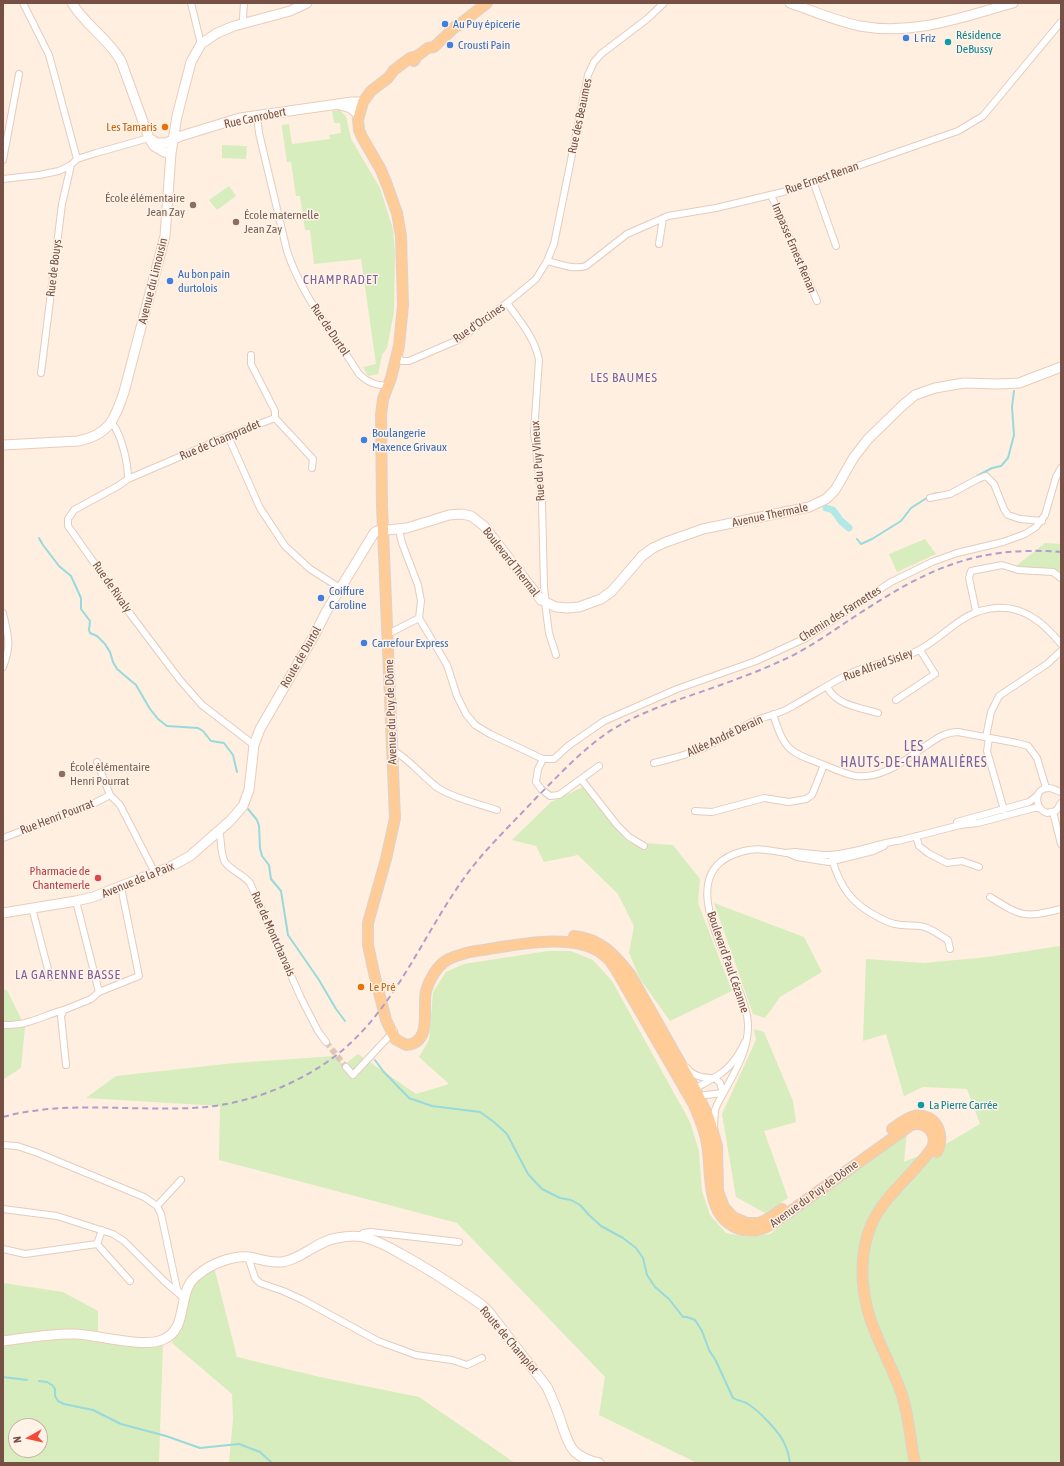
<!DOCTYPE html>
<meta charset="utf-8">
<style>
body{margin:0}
#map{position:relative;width:1064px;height:1466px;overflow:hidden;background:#feefe0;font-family:"Asap Condensed",sans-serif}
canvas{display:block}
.frame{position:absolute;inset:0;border:4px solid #775045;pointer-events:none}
.north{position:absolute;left:8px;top:1418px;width:40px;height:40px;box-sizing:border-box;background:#fff3e8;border:1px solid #c9b2a7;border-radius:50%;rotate:262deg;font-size:11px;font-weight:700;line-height:16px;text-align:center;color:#775045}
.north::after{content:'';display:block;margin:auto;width:14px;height:18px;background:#f44b39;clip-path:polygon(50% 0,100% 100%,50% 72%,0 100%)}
</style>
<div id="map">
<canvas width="1064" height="1466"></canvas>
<div class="frame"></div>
<div class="north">N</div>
</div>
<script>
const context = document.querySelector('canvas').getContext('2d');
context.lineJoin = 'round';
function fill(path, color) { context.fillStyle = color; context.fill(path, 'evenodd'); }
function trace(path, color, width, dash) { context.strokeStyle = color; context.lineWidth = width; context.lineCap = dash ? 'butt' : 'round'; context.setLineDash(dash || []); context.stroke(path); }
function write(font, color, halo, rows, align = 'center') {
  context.font = font + ' "Asap Condensed",sans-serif'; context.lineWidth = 3; context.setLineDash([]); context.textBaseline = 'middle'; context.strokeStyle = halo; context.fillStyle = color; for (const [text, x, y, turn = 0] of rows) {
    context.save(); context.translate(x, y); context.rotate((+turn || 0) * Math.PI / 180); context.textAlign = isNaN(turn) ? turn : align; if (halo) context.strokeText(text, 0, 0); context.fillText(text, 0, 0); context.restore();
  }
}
fill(new Path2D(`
 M339,110L346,116L351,139L380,188L393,229L395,252L394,312L387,348L382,355L378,374L368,376L363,367L376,364L361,259L314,264L310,230H305L300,196H296L291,162H287L282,128V125L289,124L292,144L330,139L329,135L341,133L340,123H334L332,111Z
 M222,145L247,146L246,159L222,158Z
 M229,186L236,196L217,210L209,200Z
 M925,539L936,554L897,572L889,554Z
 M1045,543L1061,544V575L1016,566Z
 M583,787L628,842L673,845L700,879L698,903L732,991L670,1021L640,979L629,953L634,926L618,894L578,855L544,862L536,846L512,840L551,802Z
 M714,903L804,937L822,972L780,997L765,1018L753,1014Z
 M1060,946L1061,947V1463H697L599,1415L605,1377L457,1223L219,1160L220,1106L86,1098L116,1076L235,1063L335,1056L344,1065L358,1054L416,1094L449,1084L419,1057L429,1040L433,992L446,972L464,964L548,951H571L593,960L612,981L690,1122L699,1151L702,1191L710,1215L726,1233L748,1237L770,1234L907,1132L904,1162L946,1144L980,1124L967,1089L923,1087L904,1096L886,1034L863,1041L866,959L924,963L988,957Z
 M3,989L7,990L25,1027L21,1068L4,1079L3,1135Z
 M754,1029L764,1032L793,1101L796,1122L764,1131L788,1198L765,1213L736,1197L722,1114L756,1040Z
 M214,1267L237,1357L320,1377L419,1397L515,1463H229L233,1419L232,1394L172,1343L183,1320L192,1282Z
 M3,1283L63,1292L98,1311V1336L163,1344L159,1463H3ZM16,1426H40V1450H16Z`), '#d7edbd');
trace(new Path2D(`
 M977,476L992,468L1001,466L1008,458L1014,435L1012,407L1014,391
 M39,538L43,545L59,566L71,576L81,598V609L90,621L89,630L90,633L97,636L105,644L110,652L113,662L117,669L136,685L150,709L158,719L167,726L198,728L203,731L211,741L224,743L233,755L237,772
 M857,539L861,544L872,539L901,521L911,508L933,494L939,493
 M248,809L257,820L259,826L260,848L262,856L269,865L271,879L281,891L288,935L319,980L336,1009L345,1021
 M375,1060L383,1071L409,1098L432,1106L480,1112L494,1122L507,1134L528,1174L542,1189L560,1198L571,1200L580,1205L589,1215L601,1226L623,1238L636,1248L643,1258L647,1275L655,1287L669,1299L683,1317H687L695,1320L702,1331L709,1350L716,1361L733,1398C738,1401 744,1401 748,1404C758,1410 781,1433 785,1445C788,1450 789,1457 790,1463
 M3,1377L27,1380
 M39,1381L47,1382L52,1385L55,1389V1396L58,1401L64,1404L93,1410L121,1424L166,1436L200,1448L239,1444L260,1452L272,1463`), '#98dadc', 2);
trace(new Path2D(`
 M826,508L833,510L841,521L849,528`), '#b3e8e9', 7);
trace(new Path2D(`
 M326,1042L346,1067`), '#dcc7b9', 6, [6, 3]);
const street = new Path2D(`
 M23,3L49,55L77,159
 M191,3L201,44
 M244,23L243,18L244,3
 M257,116L259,133L287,251C302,297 334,334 359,374C368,383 376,385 388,386
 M3,160L19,74
 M3,179L39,175L59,171L71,165L77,159L96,153L149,138
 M813,181L836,246
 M771,195L817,301
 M659,244L663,218
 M547,261C560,264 573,270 586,266L627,234L668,216L716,208L783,192L958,131L983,116L1061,22
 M507,303C520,321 535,338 539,360L534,432L542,502L544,587L546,604
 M251,355V364L275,411V418
 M397,356L402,361H409L458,340L507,303L536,279L547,261L554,244L588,75L594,62L601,54L647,19L664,3
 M41,373L62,204L71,165
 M275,418L313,459L312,468
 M112,423C122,436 128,463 128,479L118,486L74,510L68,519V526L131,615L180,680L202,705L254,745
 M228,436L260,508L285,546L310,569L340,588
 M128,479L228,436L275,418
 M930,498L950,494L978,479L986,476L994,484L1004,509L1008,515L1020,519L1042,521
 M399,530L402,543L418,585L421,601L419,618L447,665L457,696L466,714L475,725L490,734L543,759H554L568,746L604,721L677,689L756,661L806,638L891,582L932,562L957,553L1003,542L1025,534L1036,527L1045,515L1056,477L1061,468
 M545,603L549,633L556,655
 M976,611L969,578L971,571L1002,565L1018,570L1053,572L1061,578
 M3,613C8,636 12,644 3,667
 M388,634L419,618
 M827,687C838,706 858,707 878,713
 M896,700L935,674L920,650
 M773,714C777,726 782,744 793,751C801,757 810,759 819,763C831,767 843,774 856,776C884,779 906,759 927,745C937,738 946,732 958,732L1017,743L1028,746L1037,758L1046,788
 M986,737L991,712L999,696L1047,664L1061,651
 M989,738L987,751L1004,810
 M393,750C410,760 422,776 438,788C453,798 479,804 497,810
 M543,759L538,769L536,782L541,789L550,796L559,795L599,766
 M97,762L110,795L120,805L155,873
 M654,763C671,759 687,755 703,748C721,740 737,730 754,721C766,716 780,714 791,707C811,696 830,683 851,673C872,663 897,662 917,651C945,637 962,610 996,608C1024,606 1044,623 1061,644
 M581,779L617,825L629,837L644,846
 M1061,792C1057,791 1053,788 1049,788C1033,788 1034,809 1047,813L1056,811L1061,803
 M695,811L712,812L764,798L789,802L806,799L812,795L824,765
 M1053,812L1061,844
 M957,822L1029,802L1038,795
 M219,831C222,841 220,854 225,862C231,871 243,874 250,883L301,998L318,1031L326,1042
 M916,836L919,846L928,853L947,863L962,861L979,867
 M3,838L91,805L110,795
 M898,841L960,825L978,823L1034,808H1039
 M788,853L797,857L829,862L873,851L884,846
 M832,859C840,887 852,904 878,917C884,920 889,923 895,924C904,926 912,925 920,926C930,927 939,935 948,940L950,949
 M990,897C1022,917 1024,918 1061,909
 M32,908L50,977
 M99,992L139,976L121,887
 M3,1025C12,1025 20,1025 28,1022C40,1019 51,1013 64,1010
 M66,1065L61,1016L64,1010L91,999L99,992L76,901
 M346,1067L353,1075L394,1031
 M687,1068C694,1077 704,1078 715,1078L720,1083L723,1093L697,1096
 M695,1092L696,1088C710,1080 726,1073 735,1059C739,1054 742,1048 745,1042
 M714,1126L715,1110L717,1105C730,1079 749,1054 748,1024C746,975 660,872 744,851C759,847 772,851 786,853C789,853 792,852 795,852C806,853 817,855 828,855C854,854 877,843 902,840
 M3,1145L17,1146L38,1153L144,1197L157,1206L161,1214L177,1289L185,1299L164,1281L124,1241L113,1234L57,1216L3,1209
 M157,1206L181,1180
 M362,1237L363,1233L371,1232L459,1242
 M97,1244L130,1281
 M3,1249L25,1254L97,1244L102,1230
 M248,1257L255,1278L260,1283L283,1291L303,1300L378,1341L416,1355L452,1360L467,1365L482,1358`);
const secondary = new Path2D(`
 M72,3C85,25 108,38 121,61L149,138L154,146L164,152L171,153
 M790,3C813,11 836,21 860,26C914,36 962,17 1013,3
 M340,105L351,108L359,115
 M149,138L157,143H166L181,136L240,118L352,102H363
 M3,445L78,441C109,435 115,419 124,392L165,236L171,153L177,116L191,62L201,44L217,33L234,26L290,11L307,3
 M3,913L76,901L93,897L170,867L190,856L230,821L243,806L249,790L254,745L260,729L315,634L326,612L374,533L377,531L407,528L449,515L462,514L471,516L484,526L541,600L556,607L568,608L579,607L601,599L612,591L642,556L653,548L666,542L703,529L809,507L826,499L835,490L854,457L868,439L903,405L915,395L935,388L964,383L998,384L1019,383L1061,367
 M3,1341C27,1338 52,1333 75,1334C99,1335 142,1348 162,1340C186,1331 179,1303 189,1285C191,1281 195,1277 199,1274C211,1264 233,1255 249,1257C260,1259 271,1263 282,1262C302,1259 317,1241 337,1238C347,1236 358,1235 367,1238C380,1242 391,1248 403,1255C430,1270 456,1287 482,1305L489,1312L547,1387C553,1400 558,1412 562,1425C565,1434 568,1444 574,1451C581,1458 589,1461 599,1463`);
const primary = new Path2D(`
 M450,30L460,24L487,3
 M417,56L410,58L394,70L388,78L371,91L363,102L358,120L359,130L362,137L381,170L387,185L397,213L401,236L403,305L399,346L391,378L383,399L381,415L382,506L395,818L386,859L368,923V945L374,973L386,1020L395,1039L406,1045C433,1043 422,1009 426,991C429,980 437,966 447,960C454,956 462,954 470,952C507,947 575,929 605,956C609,959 612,964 615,968L693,1103C699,1117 705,1129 707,1144C712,1172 704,1216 739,1229C751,1233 763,1230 774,1223L911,1125C926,1120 938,1134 932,1148C914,1174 887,1193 873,1221C856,1257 861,1301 877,1336C885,1356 895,1374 902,1395C909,1417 910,1440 915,1463
 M414,61L417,56L428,48L434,47L455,27
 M574,936C601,939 614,954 630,974L695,1089L709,1118L717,1146L718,1191L724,1207L733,1217L747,1223H758L766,1220L782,1209
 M892,1129C899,1124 906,1118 914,1116C936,1112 946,1135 937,1152`);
trace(street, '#e5cbbe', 8);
trace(secondary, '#ebcbba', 11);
trace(primary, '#dcd2cf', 12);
trace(street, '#fff', 6);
trace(secondary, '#fff', 9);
trace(primary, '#ffcb96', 10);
trace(new Path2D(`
 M3,1117C69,1099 138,1113 206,1107C244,1103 281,1090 313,1071C399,1021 422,923 484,853C501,834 519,816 537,797C559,775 581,751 607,733C648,706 697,695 742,677C756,672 770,666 783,660C808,649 831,632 854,617C924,571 974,545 1061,552`), '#af9ec8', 2, [6, 4]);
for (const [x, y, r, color] of [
 [445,24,4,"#3f7fe0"],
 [906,38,4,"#3f7fe0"],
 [948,42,4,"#0f9aa8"],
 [450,45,4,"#3f7fe0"],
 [165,127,4,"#e8710a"],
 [193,205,4,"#8d6e63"],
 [236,222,4,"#8d6e63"],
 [170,281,4,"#3f7fe0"],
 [364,440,4,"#3f7fe0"],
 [321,598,4,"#3f7fe0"],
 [364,643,4,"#3f7fe0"],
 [62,774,4,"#8d6e63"],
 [98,878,4,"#e0444e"],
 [361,987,4,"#e8710a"],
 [921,1105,4,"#0f9aa8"]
]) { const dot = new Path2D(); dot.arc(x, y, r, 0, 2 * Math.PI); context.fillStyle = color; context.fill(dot); trace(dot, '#fff3e8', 1.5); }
write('12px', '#366cbe', '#fff3e8', [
 ["Au Puy épicerie",453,24],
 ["L Friz",914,38],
 ["Crousti Pain",458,45],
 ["Au bon pain",178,274],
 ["durtolois",178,288],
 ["Boulangerie",372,433],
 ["Maxence Grivaux",372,447],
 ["Coiffure",329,591],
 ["Caroline",329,605],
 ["Carrefour Express",372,643]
], 'left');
write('12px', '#0d838f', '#fff3e8', [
 ["Résidence",956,35],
 ["DeBussy",956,49],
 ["La Pierre Carrée",929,1105]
], 'left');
write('12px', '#775045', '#fff3e8', [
 ["Rue des Beaumes",580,116,-78],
 ["Rue Canrobert",255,118,-12],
 ["Rue Ernest Renan",822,178,-19],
 ["Impasse Ernest Renan",794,248,67],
 ["Rue de Bouys",54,268,-83],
 ["Avenue du Limousin",153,281,-76],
 ["Rue d'Orcines",479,323,-35],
 ["Rue de Durtol",330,330,56],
 ["Rue de Champradet",220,440,-23],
 ["Rue du Puy Vineux",538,461,-94],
 ["Avenue Thermale",770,515,-12],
 ["Boulevard Thermal",511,562,52],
 ["Rue de Rivaly",112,587,55],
 ["Chemin des Farnettes",840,614,-32],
 ["Route de Durtol",301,657,-60],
 ["Rue Alfred Sisley",878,665,-20],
 ["Avenue du Puy de Dôme",391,712,-92],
 ["Allée André Derain",725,736,-25],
 ["Rue Henri Pourrat",57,817,-21],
 ["Avenue de la Paix",138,880,-22],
 ["Rue de Montcharvais",273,934,66],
 ["Boulevard Paul Cézanne",728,962,71],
 ["Avenue du Puy de Dôme",814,1194,-36],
 ["Route de Champiot",509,1340,50]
]);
write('12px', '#c56008', '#fff3e8', [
 ["Les Tamaris",157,127],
 ["Le Pré",369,987,"left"]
], 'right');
write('12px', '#785e54', '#fff3e8', [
 ["École élémentaire",185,198,"right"],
 ["Jean Zay",185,212,"right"],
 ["École maternelle",244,215],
 ["Jean Zay",244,229],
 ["École élémentaire",70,767],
 ["Henri Pourrat",70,781]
], 'left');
write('12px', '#be3a42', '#fff3e8', [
 ["Pharmacie de",90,871],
 ["Chantemerle",90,885]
], 'right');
context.letterSpacing = '1px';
write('13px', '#80609c', '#fff3e8', [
 ["CHAMPRADET",341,280],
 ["LES BAUMES",624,378],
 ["LA GARENNE BASSE",68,975]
]);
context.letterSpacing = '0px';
context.letterSpacing = '1px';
write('14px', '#80609c', '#fff3e8', [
 ["LES",914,747],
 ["HAUTS-DE-CHAMALIÈRES",914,763]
]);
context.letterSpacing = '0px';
</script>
